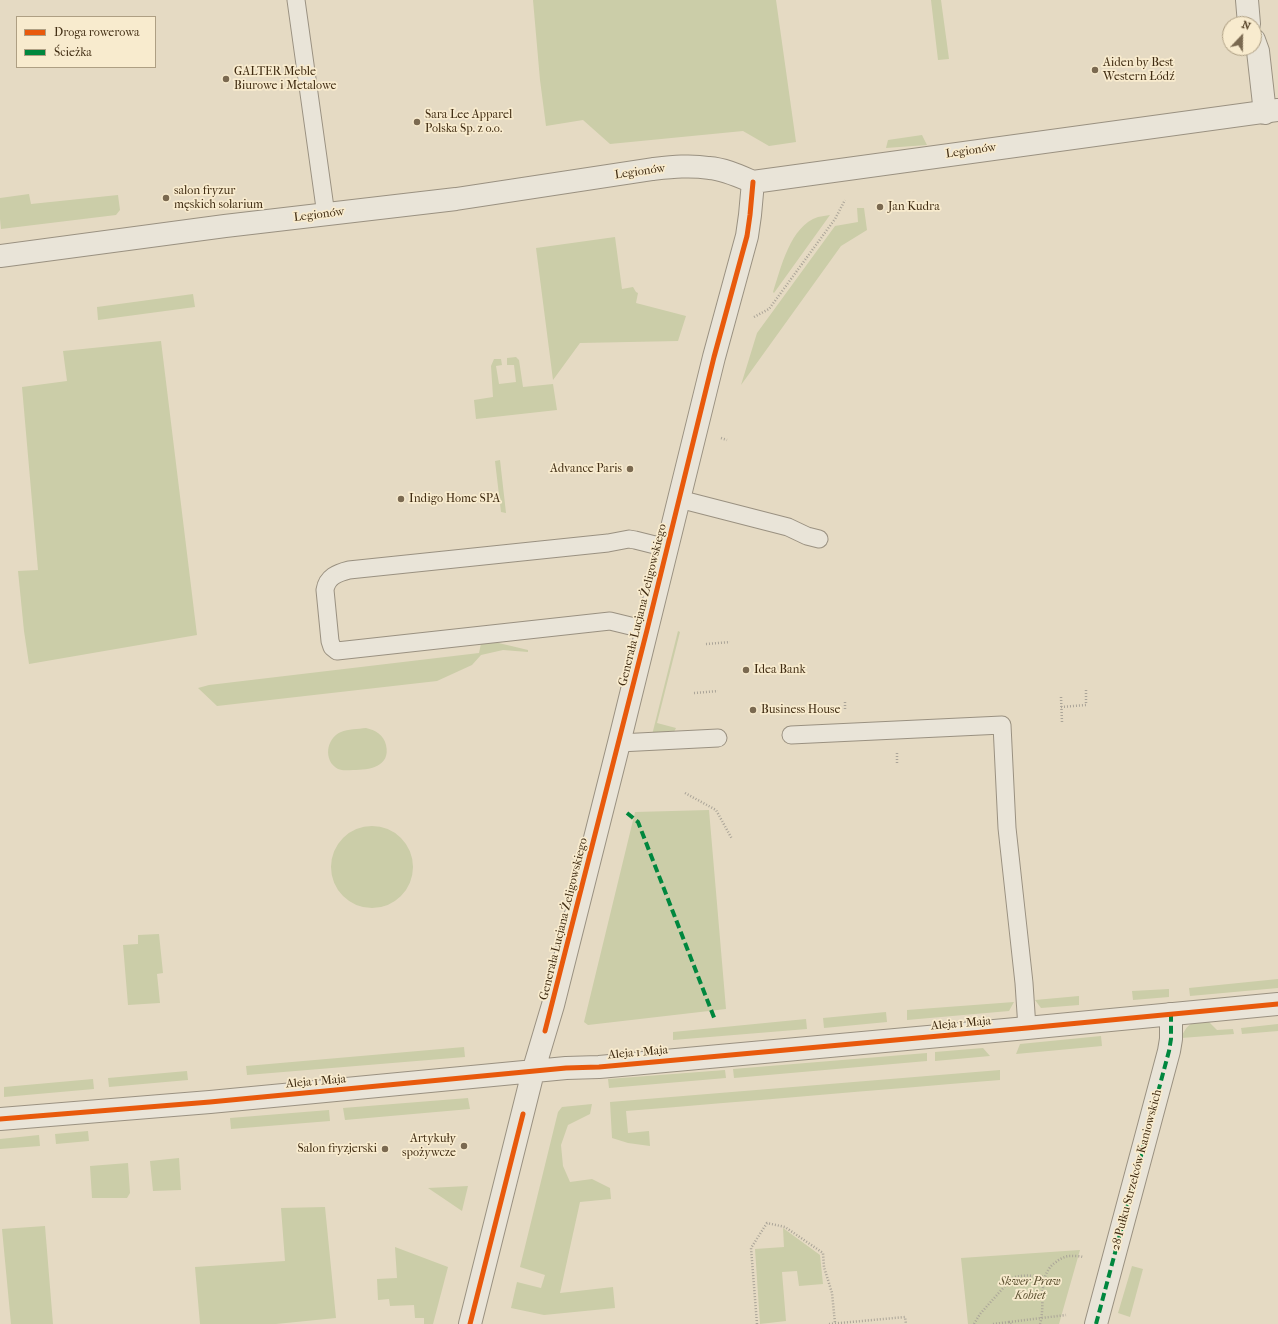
<!DOCTYPE html>
<meta charset="utf-8">
<style>
body{margin:0}
#map{position:relative;width:1278px;height:1324px;overflow:hidden;background:#e5dac3;font-family:"IM FELL French Canon",serif}
canvas{display:block}
.legend{position:absolute;left:16px;top:16px;width:140px;height:52px;box-sizing:border-box;background:#f8ebce;border:1px solid #ae9f83;margin:0;padding:5px 7px;list-style:none;font-size:12px;color:#402c12}
.legend li{display:flex;align-items:center;gap:8px;height:20px}
.legend b{width:20px;border:1px solid #ae9f83}
.north{position:absolute;left:1222px;top:16px;width:40px;height:40px;box-sizing:border-box;background:#f8ebce;border:1px solid #ae9f83;border-radius:50%;rotate:22deg;font-size:11px;font-weight:700;line-height:16px;text-align:center;color:#402c12}
.north::after{content:'';display:block;margin:auto;width:14px;height:18px;background:#7a6950;clip-path:polygon(50% 0,100% 100%,50% 72%,0 100%)}
</style>
<div id="map">
<canvas width="1278" height="1324"></canvas>
<ul class="legend">
<li><b style="height:5px;background:#e8590c"></b>Droga rowerowa</li>
<li><b style="height:5px;background:#00873e"></b>Ścieżka</li>
</ul>
<div class="north">N</div>
</div>
<script>
const context = document.querySelector('canvas').getContext('2d');
context.lineJoin = 'round';
function fill(path, color) { context.fillStyle = color; context.fill(path, 'evenodd'); }
function trace(path, color, width, dash) { context.strokeStyle = color; context.lineWidth = width; context.lineCap = dash ? 'butt' : 'round'; context.setLineDash(dash || []); context.stroke(path); }
function write(font, color, halo, rows, align = 'center') {
  context.font = font + ' "IM FELL French Canon",serif'; context.lineWidth = 3.5; context.setLineDash([]); context.textBaseline = 'middle'; context.strokeStyle = halo; context.fillStyle = color; for (const [text, x, y, turn = 0] of rows) {
    context.save(); context.translate(x, y); context.rotate((+turn || 0) * Math.PI / 180); context.textAlign = isNaN(turn) ? turn : align; if (halo) context.strokeText(text, 0, 0); context.fillText(text, 0, 0); context.restore();
  }
}
fill(new Path2D(`
 M533,0H776L796,142L769,146L743,131L610,144L583,120L546,126L540,80Z
 M931,0H941L949,59L938,60Z
 M922,135L927,145L886,148L888,140Z
 M29,194L31,204L118,195L120,210L116,215L1,229L0,219V198Z
 M857,208H864L867,230L841,246L741,385L757,333L835,226L858,222Z
 M830,215L774,293L773,292C781,268 790,226 818,217C822,216 826,216 830,215Z
 M615,237L622,289L633,287L636,292L638,293L636,303L686,316L678,341L580,343L553,380L536,248Z
 M193,294L195,307L98,320L97,307Z
 M161,341L197,635L29,664L24,631L18,571L38,570L22,387L67,381L63,351Z
 M516,357L519,360L523,387L553,384L557,410L476,419L474,400L493,397L491,366L494,359H501L502,365L496,366L499,384L516,382L514,365H507V358Z
 M500,460L506,513L501,512L495,461Z
 M678,631L680,632L657,723L676,728L674,732L652,735Z
 M482,639L528,650V652L503,650L481,655L472,665L437,681L217,706L198,688L209,685L479,653Z
 M366,728C375,730 384,735 386,745C391,767 369,770 353,770C348,770 343,771 338,769C323,761 326,738 341,732C348,729 358,729 366,728Z
 M709,810L726,1009L588,1025L584,1022L635,812Z
 M331 867a41 41 0 1 1 82 0a41 41 0 1 1-82 0Z
 M159,934L163,973L157,974L160,1003L128,1005L123,945L138,944V935Z
 M1278,979V988L1190,996L1189,988Z
 M1169,989V997L1133,1000L1132,991Z
 M1079,996V1005L1041,1008L1035,1000Z
 M1014,1002L1009,1011L907,1020V1010Z
 M886,1012L887,1022L824,1028L823,1018Z
 M806,1019L807,1029L673,1040V1032Z
 M1207,1020L1217,1030L1233,1029L1234,1034L1181,1038C1187,1024 1192,1021 1207,1020Z
 M1278,1024V1031L1242,1034L1241,1028Z
 M1101,1036L1102,1046L1016,1054L1020,1044Z
 M464,1047L465,1057L247,1075L246,1066Z
 M983,1048L990,1056L935,1061V1052Z
 M927,1053V1061L734,1078L733,1069Z
 M725,1070L726,1078L609,1088L608,1079Z
 M1000,1070V1080C875,1090 752,1101 626,1111L628,1133L649,1131L650,1146L628,1143L612,1138L610,1102Z
 M187,1071L188,1080L109,1087L108,1078Z
 M93,1079L94,1089L4,1097V1087Z
 M468,1098L470,1109L345,1120L343,1108Z
 M592,1104L590,1114L568,1125L561,1145L563,1166L570,1182L592,1179L610,1188L611,1199L580,1202L560,1293L613,1287L615,1308L544,1315L511,1308L517,1282L541,1288L545,1275L520,1267L558,1112L562,1107Z
 M329,1110L330,1121L231,1129L230,1118Z
 M88,1131L89,1141L56,1144L55,1134Z
 M39,1135L40,1146L0,1149V1139Z
 M179,1158L181,1190L153,1191L150,1161Z
 M128,1163L130,1193L127,1198H92L90,1166Z
 M468,1186L462,1211L428,1188Z
 M325,1207L336,1318L276,1324H200L195,1267L285,1261L281,1208Z
 M45,1226L53,1324H11L2,1229Z
 M783,1228L820,1255L823,1284L799,1286L797,1271L782,1272L786,1321L760,1324L755,1249L784,1247Z
 M395,1247L448,1267L433,1324H424V1318H415L414,1305L390,1306L389,1299L378,1300L377,1279L397,1278Z
 M1080,1250L1059,1324H968L961,1258Z
 M1132,1266L1143,1269L1130,1317L1118,1313Z`), '#cbcda8');
const service = new Path2D(`
 M296,0L326,215
 M679,499L788,527L807,536L819,539
 M647,630L610,621L337,651L332,647L330,641L325,590C327,577 337,573 349,570L608,543L629,539L635,540L667,548
 M791,735L1002,725L1007,828L1024,983L1027,1028
 M619,743L718,738`);
const minor = new Path2D(`
 M1247,0L1249,24
 M1254,40L1258,51L1265,113
 M1096,1324L1169,1051L1171,1039V1014`);
const tertiary = new Path2D(`
 M0,256L225,226L456,199L653,169C672,167 690,165 709,168C724,169 739,176 753,182L1278,110
 M0,1119L210,1102L566,1068L599,1067L1027,1028L1278,1004
 M470,1324L533,1072L553,1005L619,743L714,357L747,236L750,215L753,182`);
trace(service, '#9a9181', 19);
trace(minor, '#9a9181', 24);
trace(tertiary, '#9a9181', 24);
trace(new Path2D(`
 M754,317L769,309L835,219L845,200
 M721,438L727,440
 M706,644L730,642
 M694,693L718,691
 M1061,697L1062,722
 M845,702V710
 M1061,707L1086,705V689
 M897,753V763
 M685,793L716,810L732,839
 M1009,1322L1066,1315
 M757,1324L751,1248L767,1223L785,1227L823,1253L824,1267L832,1293L835,1323
 M829,1324L905,1317L906,1324
 M974,1324L980,1314L1012,1278C1023,1274 1034,1276 1045,1277
 M993,1324L1009,1322L1011,1324
 M1040,1324C1046,1305 1036,1275 1056,1262C1060,1259 1065,1256 1070,1256C1074,1256 1079,1256 1083,1257`), '#aaa498', 2.5, [1, 2]);
trace(service, '#e9e4d8', 17);
trace(minor, '#e9e4d8', 22);
trace(tertiary, '#e9e4d8', 22);
trace(new Path2D(`
 M627,813L638,822L715,1020
 M1096,1324L1169,1051L1171,1039V1014`), '#00873e', 4, [8, 4]);
trace(new Path2D(`
 M545,1031L647,630L714,357L747,236L750,215L753,182
 M0,1119L210,1102L566,1068L599,1067L1027,1028L1278,1004
 M470,1324L523,1114`), '#e8590c', 5);
for (const [x, y, r, color] of [
 [1095,70,4,"#7a6950"],
 [226,79,4,"#7a6950"],
 [417,122,4,"#7a6950"],
 [166,198,4,"#7a6950"],
 [880,207,4,"#7a6950"],
 [630,469,4,"#7a6950"],
 [401,499,4,"#7a6950"],
 [746,670,4,"#7a6950"],
 [753,710,4,"#7a6950"],
 [464,1146,4,"#7a6950"],
 [385,1149,4,"#7a6950"]
]) { const dot = new Path2D(); dot.arc(x, y, r, 0, 2 * Math.PI); context.fillStyle = color; context.fill(dot); trace(dot, '#f8ebce', 1.5); }
write('12px', '#402c12', '#f8ebce', [
 ["Aiden by Best",1103,63],
 ["Western Łódź",1103,77],
 ["GALTER Meble",234,72],
 ["Biurowe i Metalowe",234,86],
 ["Sara Lee Apparel",425,115],
 ["Polska Sp. z o.o.",425,129],
 ["salon fryzur",174,191],
 ["męskich solarium",174,205],
 ["Jan Kudra",888,207],
 ["Advance Paris",622,469,"right"],
 ["Indigo Home SPA",409,499],
 ["Idea Bank",754,670],
 ["Business House",761,710],
 ["Artykuły",456,1139,"right"],
 ["spożywcze",456,1153,"right"],
 ["Salon fryzjerski",377,1149,"right"]
], 'left');
write('12px', '#402c12', '#f8ebce', [
 ["Legionów",971,151,-8],
 ["Legionów",640,172,-8],
 ["Legionów",319,215,-7],
 ["Generała Lucjana Żeligowskiego",643,605,-76],
 ["Generała Lucjana Żeligowskiego",564,919,-76],
 ["Aleja 1 Maja",961,1024,-5],
 ["Aleja 1 Maja",638,1053,-5],
 ["Aleja 1 Maja",316,1082,-5],
 ["28 Pułku Strzelców Kaniowskich",1137,1170,-75]
]);
write('italic 12px', '#5d5232', '#f8ebce', [
 ["Skwer Praw",1030,1282],
 ["Kobiet",1030,1296]
]);
</script>
